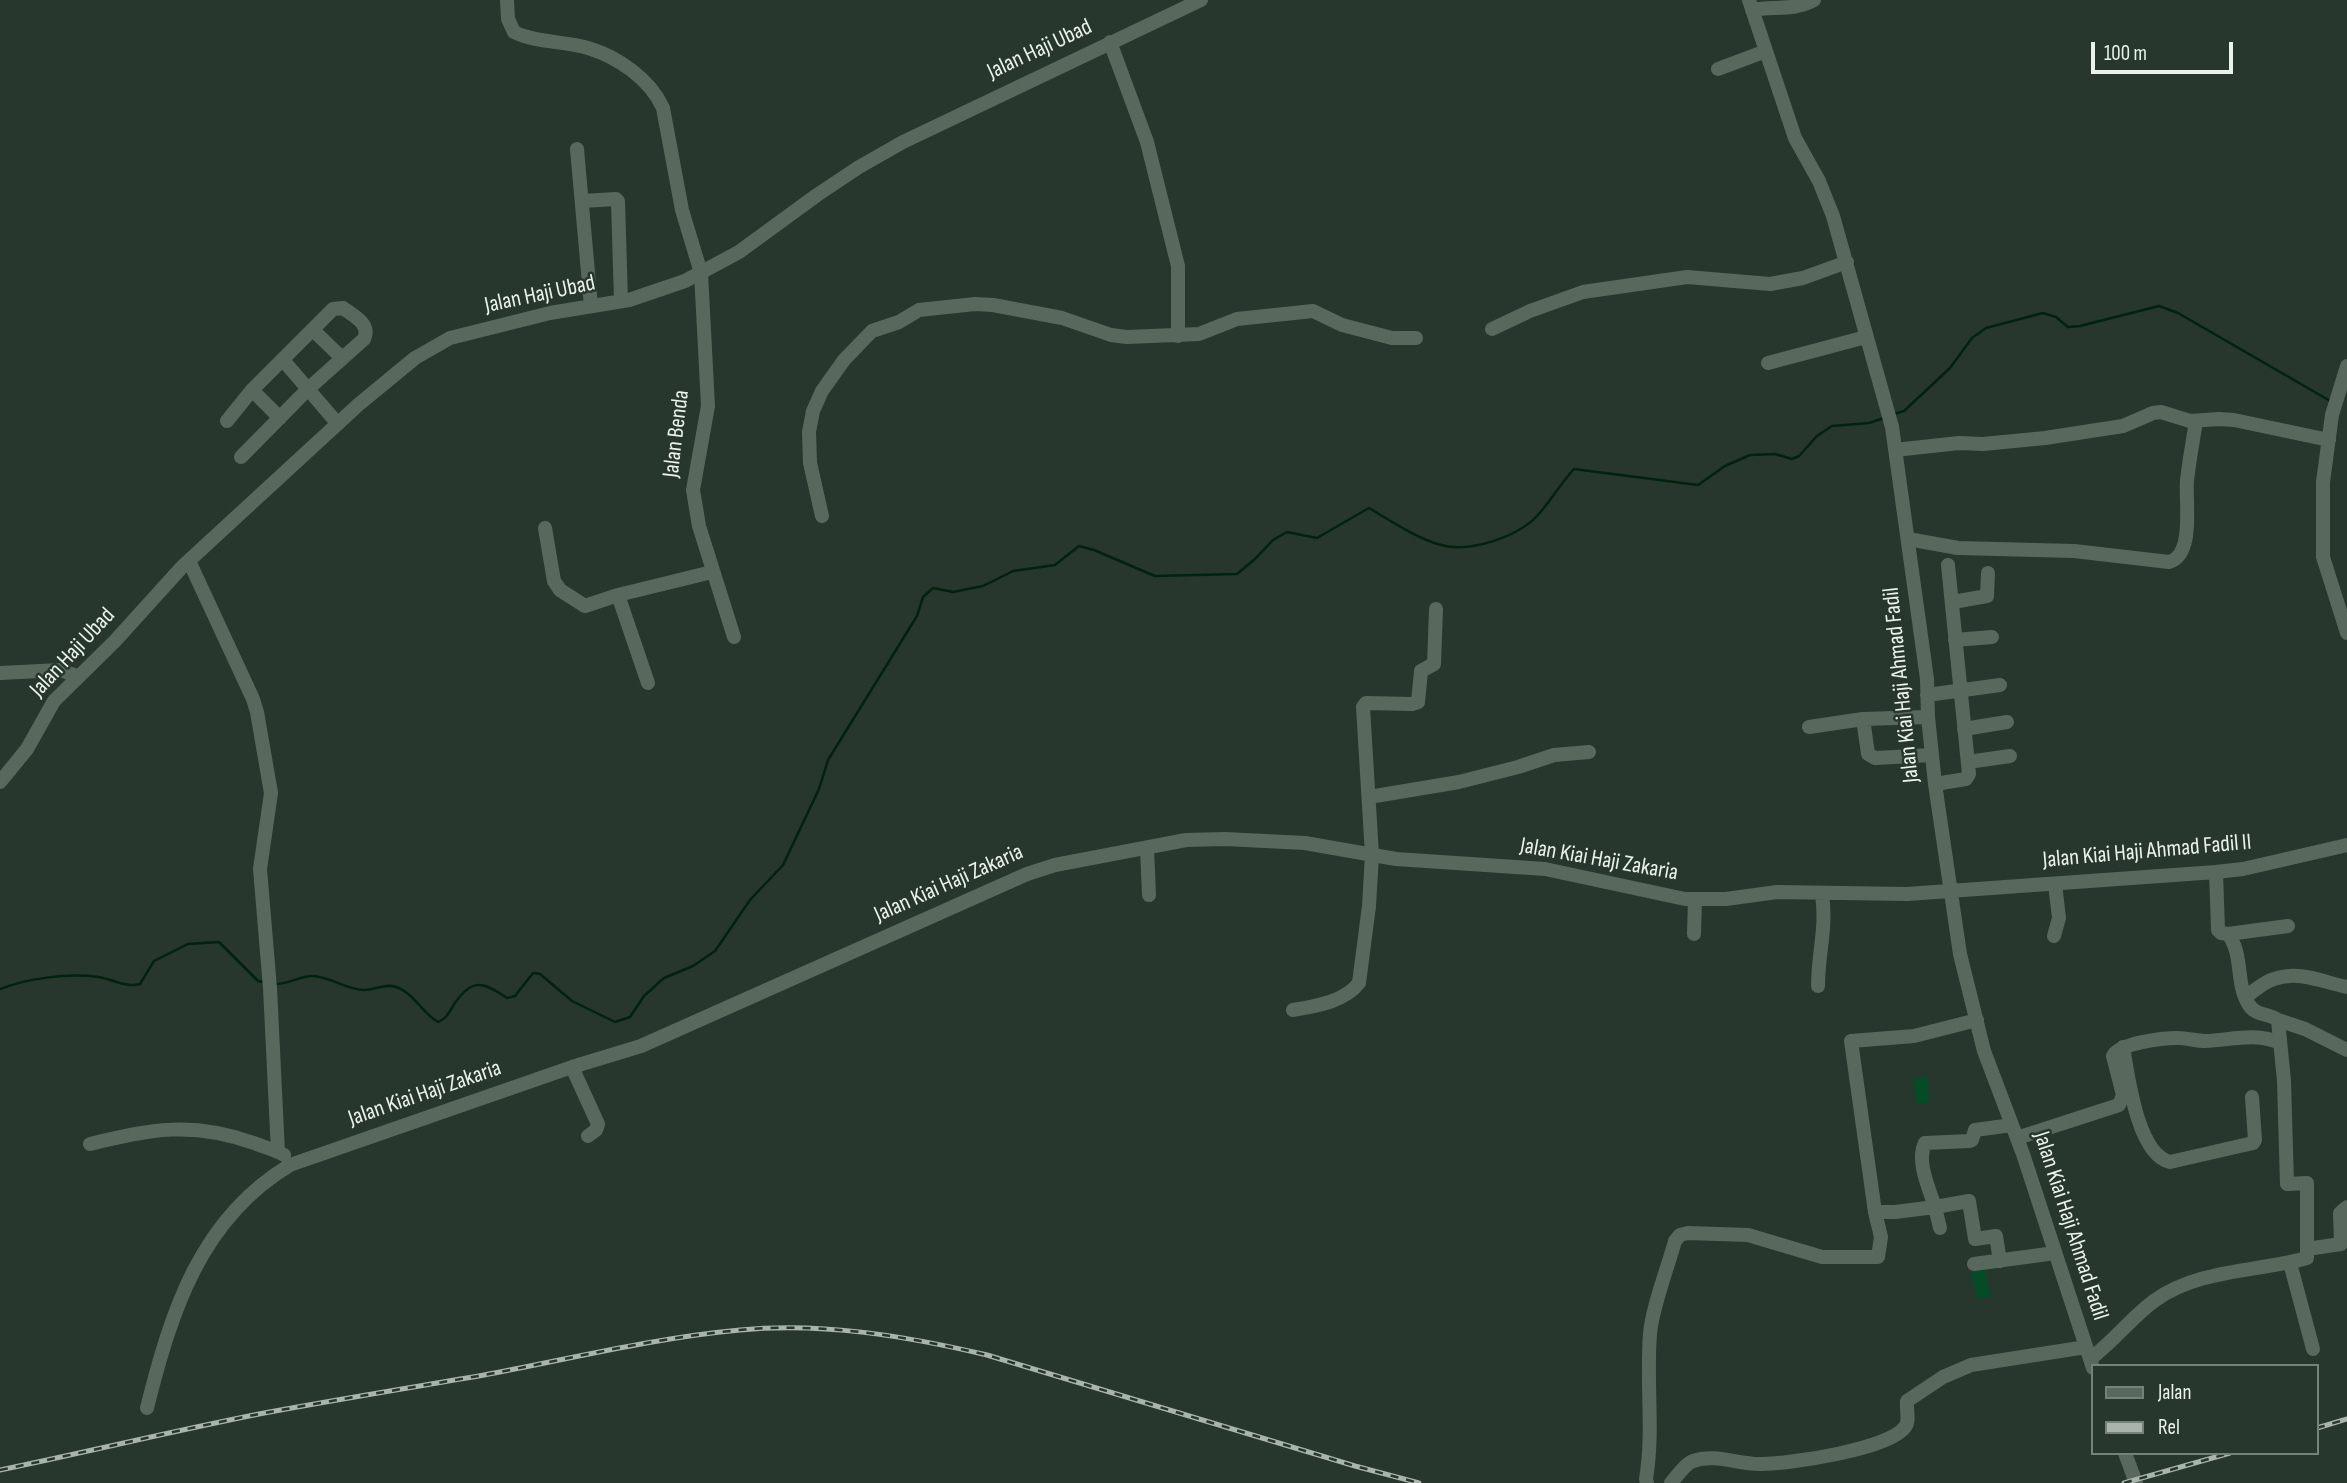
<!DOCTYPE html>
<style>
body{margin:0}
#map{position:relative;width:2347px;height:1483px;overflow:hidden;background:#28372d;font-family:"Sofia Sans Condensed",sans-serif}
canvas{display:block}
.legend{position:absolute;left:2091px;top:1364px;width:228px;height:91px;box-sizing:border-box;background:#28372d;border:2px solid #758279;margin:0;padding:9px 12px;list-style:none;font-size:21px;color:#e9f2eb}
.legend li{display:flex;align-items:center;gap:14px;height:35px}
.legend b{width:35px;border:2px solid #758279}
.scale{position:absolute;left:2091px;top:42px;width:142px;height:32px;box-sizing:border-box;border:4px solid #e9f2eb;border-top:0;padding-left:9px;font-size:21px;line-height:24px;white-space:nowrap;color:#e9f2eb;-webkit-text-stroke:5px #28372d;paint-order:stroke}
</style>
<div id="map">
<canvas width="2347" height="1483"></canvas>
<ul class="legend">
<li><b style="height:9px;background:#59685d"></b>Jalan</li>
<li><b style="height:9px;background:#a9b4ac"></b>Rel</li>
</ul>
<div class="scale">100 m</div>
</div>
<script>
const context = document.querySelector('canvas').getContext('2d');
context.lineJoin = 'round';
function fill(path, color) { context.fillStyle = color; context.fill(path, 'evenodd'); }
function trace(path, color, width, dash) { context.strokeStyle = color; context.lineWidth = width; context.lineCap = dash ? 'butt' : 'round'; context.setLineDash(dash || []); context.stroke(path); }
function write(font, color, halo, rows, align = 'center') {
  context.font = font + ' "Sofia Sans Condensed",sans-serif'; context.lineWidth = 5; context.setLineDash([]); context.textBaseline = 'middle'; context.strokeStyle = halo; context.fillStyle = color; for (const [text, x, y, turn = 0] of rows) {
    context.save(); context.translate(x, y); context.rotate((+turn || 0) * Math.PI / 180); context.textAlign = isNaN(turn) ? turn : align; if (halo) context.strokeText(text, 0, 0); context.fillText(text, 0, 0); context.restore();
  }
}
fill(new Path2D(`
 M1927,1076L1930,1102L1916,1104L1913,1078Z
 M1985,1269L1991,1297L1977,1299L1970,1271Z`), '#054b27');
trace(new Path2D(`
 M1894,414L1904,411L1950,368L1972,338L1986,328L2043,313L2056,317L2068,327L2080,326L2159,306L2178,313L2332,402
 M274,984C286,985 298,977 311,976C328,975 346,990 364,990C375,990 385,983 396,987C413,992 423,1014 438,1022C447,1018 448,1014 453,1006C471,978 482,981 507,998L515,996L533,973L540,974L572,1001L615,1022L630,1017L644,996L664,978L693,966L715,951L750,900L783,865L819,789L828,760L917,616L923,597L933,588L953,592L983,586L1013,571L1055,565L1079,546L1094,550L1155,576L1237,574L1255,559L1273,540L1287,532L1317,538L1369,508C1391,521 1416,538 1441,545C1470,553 1517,537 1537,516C1550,502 1560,484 1574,469L1698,485L1725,466L1750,455L1775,454L1792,459L1799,456L1817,436L1832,426L1869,423L1884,418
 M0,989C29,978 67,973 98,977C113,979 125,988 140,984L154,961L188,944L219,942L258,981L264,982`), '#01220f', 2.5);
trace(new Path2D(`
 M507,0L508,19L514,32C537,43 564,41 588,48C618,57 650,79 663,108L682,210L701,273L708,406L693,490L699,526L734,637
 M1749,0L1795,138L1819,181L1833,216L1892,427L1927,679L1928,717L1935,784L1960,954L1984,1051L2023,1154L2093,1368
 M1752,10C1773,6 1795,11 1814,0
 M1110,42L1147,142L1178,266V336
 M1718,69L1766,51
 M577,149L591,306
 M582,201L616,199L618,201L621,301
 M1492,329L1530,311L1583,292L1687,277L1770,284L1803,278L1847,262
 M313,330L342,358
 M283,360L338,424
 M1768,363L1866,337
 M2347,366L2332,415L2323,482V557L2347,633
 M252,390L280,418
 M227,421L252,390L333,309L343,308C354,316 371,324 364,339L308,389L241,457
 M1895,450L1959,443L1983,444L2045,438L2123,426L2153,413L2161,412L2190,421L2219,419L2234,420L2329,440
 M822,516L810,463L809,432L813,411L822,391L844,360L872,331L899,322L919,310L975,304L993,305L1062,318L1111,335L1127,337L1199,334L1237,319L1313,311L1342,325L1392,338H1416
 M545,528L554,581L560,590L585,606L618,595
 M1908,539L1958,548L2074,551L2169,562C2195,555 2185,501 2187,481C2189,461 2193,441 2196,421
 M189,561L253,699L257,712L271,793L260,869L270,988L278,1152
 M1953,602L1987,596L1988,573
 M1955,640L1992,637
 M0,673L60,670L77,676
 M648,683L618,595L712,572
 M1927,695L2000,685
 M1928,717L1863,719L1868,754L1875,758L1932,755
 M1809,727L1863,719
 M1964,729L2007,722
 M1968,762L2010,756
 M0,782L27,749L54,701L115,641L182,567L358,405L415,358L450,338L550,313L629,300L685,281L739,252L817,195L859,167L903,142L1201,0
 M1935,784L1966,779L1969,774L1948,565
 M1369,797L1459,782L1518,767L1554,755L1589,752
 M1147,848L1149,895
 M2216,872L2218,930L2221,933L2228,934C2244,955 2235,984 2249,1005C2256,1016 2269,1013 2278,1020L2284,1081L2287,1184L2307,1183V1249
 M1694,934L1695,899
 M2228,934L2288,926
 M2054,936L2059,918L2055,884
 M1818,986C1818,952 1827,929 1822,894
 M2245,997C2255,991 2263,982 2274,979C2300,970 2322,982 2347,987
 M1293,1010C1316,1006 1344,1002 1359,983L1369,906L1372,855L1363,707L1366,703L1412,704L1418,702L1421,671L1434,664L1436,609
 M2278,1020L2305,1029L2347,1050
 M2123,1047C2128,1075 2137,1154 2170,1162L2253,1143L2255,1140L2252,1097
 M572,1067L598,1124L596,1130L588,1136
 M2017,1138L2119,1105L2123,1095L2113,1056C2119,1043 2163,1038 2178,1038C2187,1038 2196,1041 2205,1041C2232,1040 2255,1032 2280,1043
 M90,1144C152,1129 192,1121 254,1143C264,1147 275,1150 284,1155
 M1875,1212H1895L1935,1207C1929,1188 1916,1161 1925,1143L1969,1141L1972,1140L1975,1130L2012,1125
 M1940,1228L1935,1207L1969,1201L1975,1239L1996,1236L2000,1261
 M2290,1263L2313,1349
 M1974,1264L2055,1253
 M2090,1359C2113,1342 2131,1318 2154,1301C2198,1269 2256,1272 2307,1258V1249L2341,1244L2340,1213L2347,1207
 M147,1408C171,1312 200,1219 290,1165L572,1067L641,1046L1027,874L1055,865L1186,840L1225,839L1305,843L1396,859L1545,869L1685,899H1726L1777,892L1907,894L2216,872L2243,869L2347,845
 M2125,1453L2136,1483
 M1647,1483L1646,1479C1654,1431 1646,1383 1650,1334C1652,1308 1668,1267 1675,1241L1680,1235L1688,1233L1748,1235L1822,1257H1878L1881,1237L1875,1212L1851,1041L1914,1036L1977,1020
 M1671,1483C1677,1476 1685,1464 1693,1461C1717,1453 1738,1465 1762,1464C1789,1464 1890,1449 1905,1427C1910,1421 1906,1409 1907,1401L1943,1377L1971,1365L2086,1347`), '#59685d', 14);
const rail = new Path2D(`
 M2317,1428L2347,1419
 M0,1470C87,1452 173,1431 259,1414C334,1400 409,1388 484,1375C569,1359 653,1338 740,1330C822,1322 906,1336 987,1355L1355,1466L1419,1483
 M2124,1483L2230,1453`);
trace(rail, '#a9b4ac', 5);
trace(rail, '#28372d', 2.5, [8]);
write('23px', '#e9f2eb', '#28372d', [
 ["Jalan Haji Ubad",1040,50,-25],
 ["Jalan Haji Ubad",540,295,-12],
 ["Jalan Benda",677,434,-83],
 ["Jalan Haji Ubad",73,653,-47],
 ["Jalan Kiai Haji Ahmad Fadil",1902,685,-96],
 ["Jalan Kiai Haji Ahmad Fadil II",2147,852,-5],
 ["Jalan Kiai Haji Zakaria",1599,860,10],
 ["Jalan Kiai Haji Zakaria",949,884,-24],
 ["Jalan Kiai Haji Zakaria",425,1094,-19],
 ["Jalan Kiai Haji Ahmad Fadil",2070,1226,72]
]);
</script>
